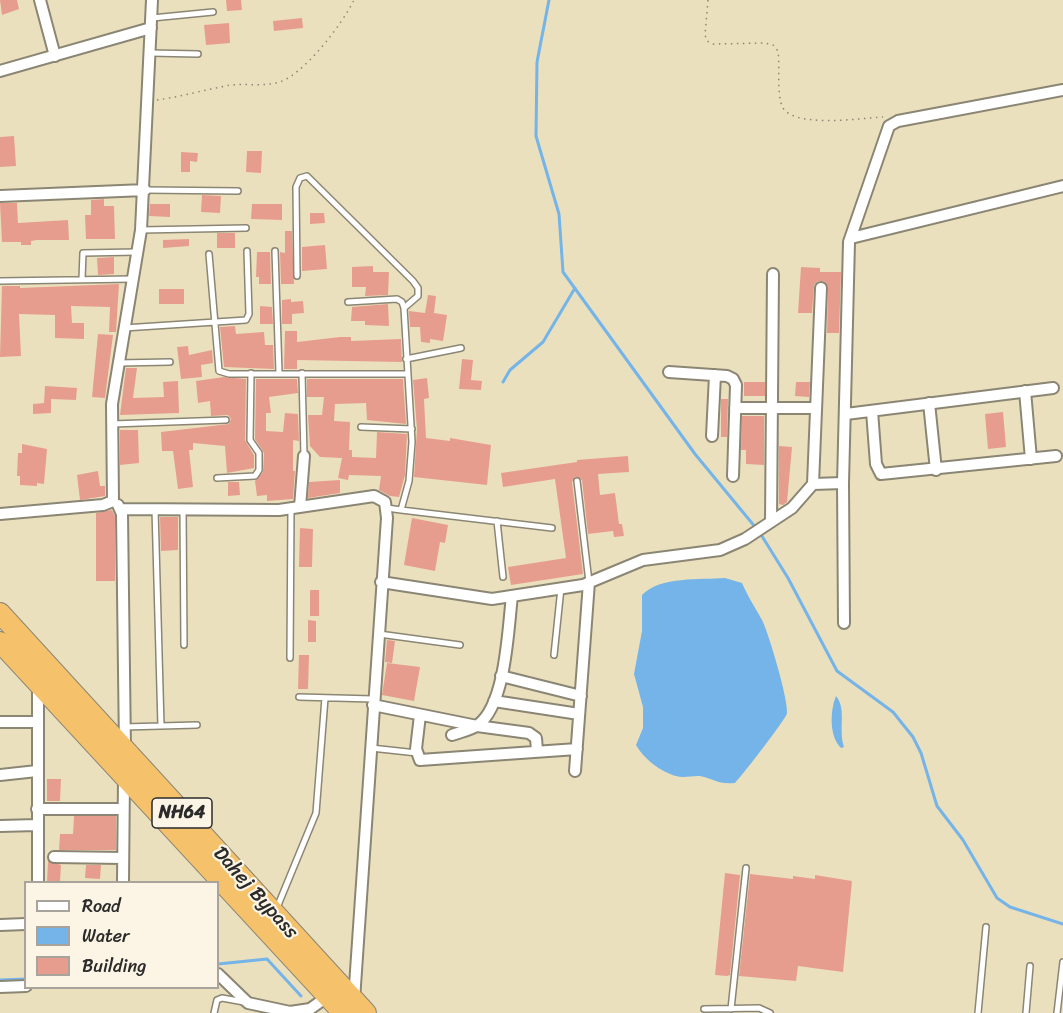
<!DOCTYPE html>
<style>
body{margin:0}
#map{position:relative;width:1063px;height:1013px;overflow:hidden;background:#ebe0be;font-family:Sriracha,sans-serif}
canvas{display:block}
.legend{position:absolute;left:24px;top:881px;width:195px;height:108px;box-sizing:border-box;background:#fcf5e5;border:2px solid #a8a49b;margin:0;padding:8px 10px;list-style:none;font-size:18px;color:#2b2b2b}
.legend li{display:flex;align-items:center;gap:12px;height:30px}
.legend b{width:30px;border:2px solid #a8a49b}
</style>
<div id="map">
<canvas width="1063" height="1013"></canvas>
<ul class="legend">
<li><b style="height:8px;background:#fff"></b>Road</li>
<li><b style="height:16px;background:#74b4e8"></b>Water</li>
<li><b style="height:16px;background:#e79d8e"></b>Building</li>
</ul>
</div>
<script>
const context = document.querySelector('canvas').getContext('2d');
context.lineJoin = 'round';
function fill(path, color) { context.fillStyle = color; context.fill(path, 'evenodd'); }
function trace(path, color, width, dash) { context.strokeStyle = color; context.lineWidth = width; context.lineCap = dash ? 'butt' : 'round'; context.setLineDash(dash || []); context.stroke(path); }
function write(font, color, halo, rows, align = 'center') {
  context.font = font + ' Sriracha,sans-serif'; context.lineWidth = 4.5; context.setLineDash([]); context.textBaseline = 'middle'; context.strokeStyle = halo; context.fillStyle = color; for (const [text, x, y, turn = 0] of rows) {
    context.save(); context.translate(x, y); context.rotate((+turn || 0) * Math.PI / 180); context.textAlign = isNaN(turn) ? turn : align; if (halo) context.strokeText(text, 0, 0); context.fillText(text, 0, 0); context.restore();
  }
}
fill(new Path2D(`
 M725,578L742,583C748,597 755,607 762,620C768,631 789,701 787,713C787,718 742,776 735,783C719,784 718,781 704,777C696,774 685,779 676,776C661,772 644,759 636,745L643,728V707L634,674L642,631V595C660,576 701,580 725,578Z
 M836,696C847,709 838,729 844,747L841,748C829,736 830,711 836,696Z`), '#74b4e8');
trace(new Path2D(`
 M549,0L537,62L536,136L559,214L563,272L695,454L756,528
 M503,382L510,370L543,342L575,288
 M760,533L788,578L837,671L893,712L913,737L921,753L937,806L963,840L997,898L1010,907L1063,924
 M218,964L267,959L301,996
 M0,980L26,979`), '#74b4e8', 3);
fill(new Path2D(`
 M0,0H17L19,9L2,15Z
 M226,0H241L242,10L227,11Z
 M302,18L303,28L274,31L273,21Z
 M229,23L230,43L206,45L204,25Z
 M14,136L16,166L0,167V137Z
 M247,151H262L261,173L246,172Z
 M181,152L198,153L197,162L190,161V172H181Z
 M202,195L221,196L220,213L201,212Z
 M104,199V206H114L115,239H86L85,215H91V200Z
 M0,203H17L18,223L68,220L69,240H37L31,241V245H21V242H2Z
 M150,204H170V217L149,216Z
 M252,204H282V220L251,219Z
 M310,213H324L325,223L310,224Z
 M285,231H292L294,284H281L280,252L285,253Z
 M217,233H235V248H217Z
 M189,239V246L163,248V240Z
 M325,245L327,269L302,271V247Z
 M257,252H270L271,284H259V277H256Z
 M114,257V274L98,275L97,258Z
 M373,266V272H389L388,295L365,296L366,287H352V267Z
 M801,267L820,268V272H841L839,333H827L828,288L824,281H818L814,285L812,313H798Z
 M119,284L116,332H109L110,307L71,306L72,323H84V339L55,338V315L19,314L21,356L0,357L2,286H20V288Z
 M159,289H184V304H159Z
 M428,295L436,296L434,313L447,315L443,341L430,339V343L421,342L420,327H410L409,311L425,313Z
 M291,299V302L303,301L304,313L292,314V324H282V300Z
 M388,304L389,326L365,325V321H351L352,307Z
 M260,306L272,307L273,324H260Z
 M235,326L236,334L264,332L265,345H273L274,369L224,367L220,327Z
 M285,331H297V342L340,337H351V341L401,339L402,362L297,360V369H284Z
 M98,334L113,335L105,398L92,397Z
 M188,346L189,355L212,350L213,363L201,365L202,377L181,379L177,347Z
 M462,359L473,360L471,380L482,381L481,390L459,389Z
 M126,368H137L133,398L164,397L163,382L178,381L179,413L120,415Z
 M224,377L246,379L245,440L254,455V468L227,473L225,446L193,443V450H189L193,487L178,489L173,451H162L161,432L229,424L231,419L228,415L211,416L210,401L198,403L196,381Z
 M427,378L429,398L424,399L426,438L450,441V438L491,445L487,485L414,477L417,429L413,380Z
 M256,379H297L298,393L269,397L271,413H266V431L283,432L285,413L298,414L299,441L293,440V471H295L293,499L267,501V495L257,496L255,481L263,472L264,453L255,439Z
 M307,379H403L406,424L367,420L366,403L335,404L334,421L350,422L349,450H352V457L376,458L377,432L407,434L405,475L399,497L390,496L379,490L381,476L349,475L348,480L338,478L342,458L320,457L310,446L308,415H322L324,397H307Z
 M744,382H765V396H744Z
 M796,382H810L809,397L795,396Z
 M45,386L77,388L76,400L51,399V413L33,414V404L44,403Z
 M721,399H728L727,437H721Z
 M1003,412L1006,447L988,449L985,414Z
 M742,416H764V465L746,464V450H741Z
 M120,430H138L139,463L120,465Z
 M22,444L47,449L44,484L37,483V486L20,485V476H17L18,453H22Z
 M779,446L792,447L787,502L783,505L779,504Z
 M628,456L629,472L598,474L600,495L615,493L619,524H622L624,536L614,537L613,531L588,534L582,480L575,477L572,482L583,574L511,585L508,567L566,558L555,479L503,487L501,473L577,462V460Z
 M98,471L100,486H105V496L80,500L77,475Z
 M340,480V493L308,498L309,482Z
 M228,482H239L240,495L228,496Z
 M112,510L115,516V581H96V513Z
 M160,517H178V550L161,551Z
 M412,518L448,525L445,543L440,542L435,571L404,565Z
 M300,528L313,529L312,567H299Z
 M310,590H319V616H310Z
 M308,620L316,621V642H308Z
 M387,640L395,641L392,663L385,662Z
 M299,655H309L308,689H298Z
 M387,663L420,667L414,701L382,695Z
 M47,779H61L60,801H47Z
 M74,816H116V850H59L60,834H73Z
 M48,861L61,865L60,882H47Z
 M86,865H101L100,879L85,878Z
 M725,873L740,875L730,975L727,976L715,975Z
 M750,874L793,879V876L815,879V875L852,881L843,972L798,966L796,981L739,976Z`), '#e79d8e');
const lane = new Path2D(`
 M152,18L213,12
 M150,53L198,54
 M145,190L238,191
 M141,230L246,228
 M275,251L279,373
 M209,254L219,371L229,374H407
 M297,276L296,187L300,178L307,176L413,281L418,288V296L404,308
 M82,279L83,253L137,252
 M0,281L133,279
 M348,302L397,299L402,302L404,308L412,442L409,481L401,510L387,508
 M124,328L246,320L249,314L247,251
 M406,359L461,348
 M118,363L170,362
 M302,373L304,456
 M112,424L226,420
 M361,427L412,429
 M217,478L255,476L259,470V453L250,440L251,373
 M577,481L589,582
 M155,509L161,726
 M183,509L184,645
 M401,510L552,528
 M497,521L503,577
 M379,634L460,645
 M554,655L561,588
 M290,658L291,509
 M299,697L373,699
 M124,727L197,725
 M371,748L417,753
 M276,910L316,813L325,698
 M704,1009L759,1008L770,1013
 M731,1009L746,868
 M214,1013L217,1000L222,998L244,1002
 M978,1013L986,927
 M1026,1013L1030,966
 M1057,1013L1063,962`);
const street = new Path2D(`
 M40,0L55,56
 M0,71L151,28
 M0,196L145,190
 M851,238L1063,186
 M669,372L727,376L733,379L736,385L733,476
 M1025,391L1031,459
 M929,403L936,470
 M735,408H815
 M872,411L876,464L881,474L1056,456
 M846,414L1053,388
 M712,436L715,375
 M843,483L844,623
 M813,484L821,288
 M118,505L122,514L125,749
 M300,507L304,456
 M122,509L279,510L374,496L385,502L387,518L354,1000
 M0,514L103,505L113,501L112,404L141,230L152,0
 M771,521L773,274
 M381,582L492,599L583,585L643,560L720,550L745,539L792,508L813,484L843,483L849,242L889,126L898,121L1063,90
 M501,676L581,696
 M494,701L579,714
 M373,705L477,726L529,733L536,738L537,751
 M420,715L416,749L420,760L577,749
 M0,722H38
 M452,735C460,732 471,730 478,725C506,704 508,629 512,596
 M575,771L589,582
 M0,775L37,771
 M37,809H123
 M0,826L37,825
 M54,857L123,858
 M38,882V684
 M123,882L124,778
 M0,925L26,924
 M218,974L248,1003L290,1012L310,1009L331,994
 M0,987L26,986`);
const highway = new Path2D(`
 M0,613L366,1013
 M0,642L343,1013`);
trace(lane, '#8b8674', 8);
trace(street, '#8b8674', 14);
trace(highway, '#8b8674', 22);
trace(new Path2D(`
 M708,0L705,35L707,41L713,44L765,43L773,45L778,51C780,68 777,87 781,103C786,130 861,118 883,117
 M157,100C179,97 200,91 221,87C239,82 258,87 276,83C302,78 343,23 354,0`), '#8b8674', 1.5, [1.5, 4.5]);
trace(lane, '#fff', 5);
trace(street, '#fff', 10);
trace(highway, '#f5c16b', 20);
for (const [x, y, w] of [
 [182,813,60]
]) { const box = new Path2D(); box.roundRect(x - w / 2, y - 15, w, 30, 4.5); context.fillStyle = '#fcf5e5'; context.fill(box); trace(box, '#2b2b2b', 1.5); }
write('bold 18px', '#2b2b2b', null, [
 ["NH64",182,813]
]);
write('20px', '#2b2b2b', '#fcf5e5', [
 ["Dahej Bypass",255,893,48]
]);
</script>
